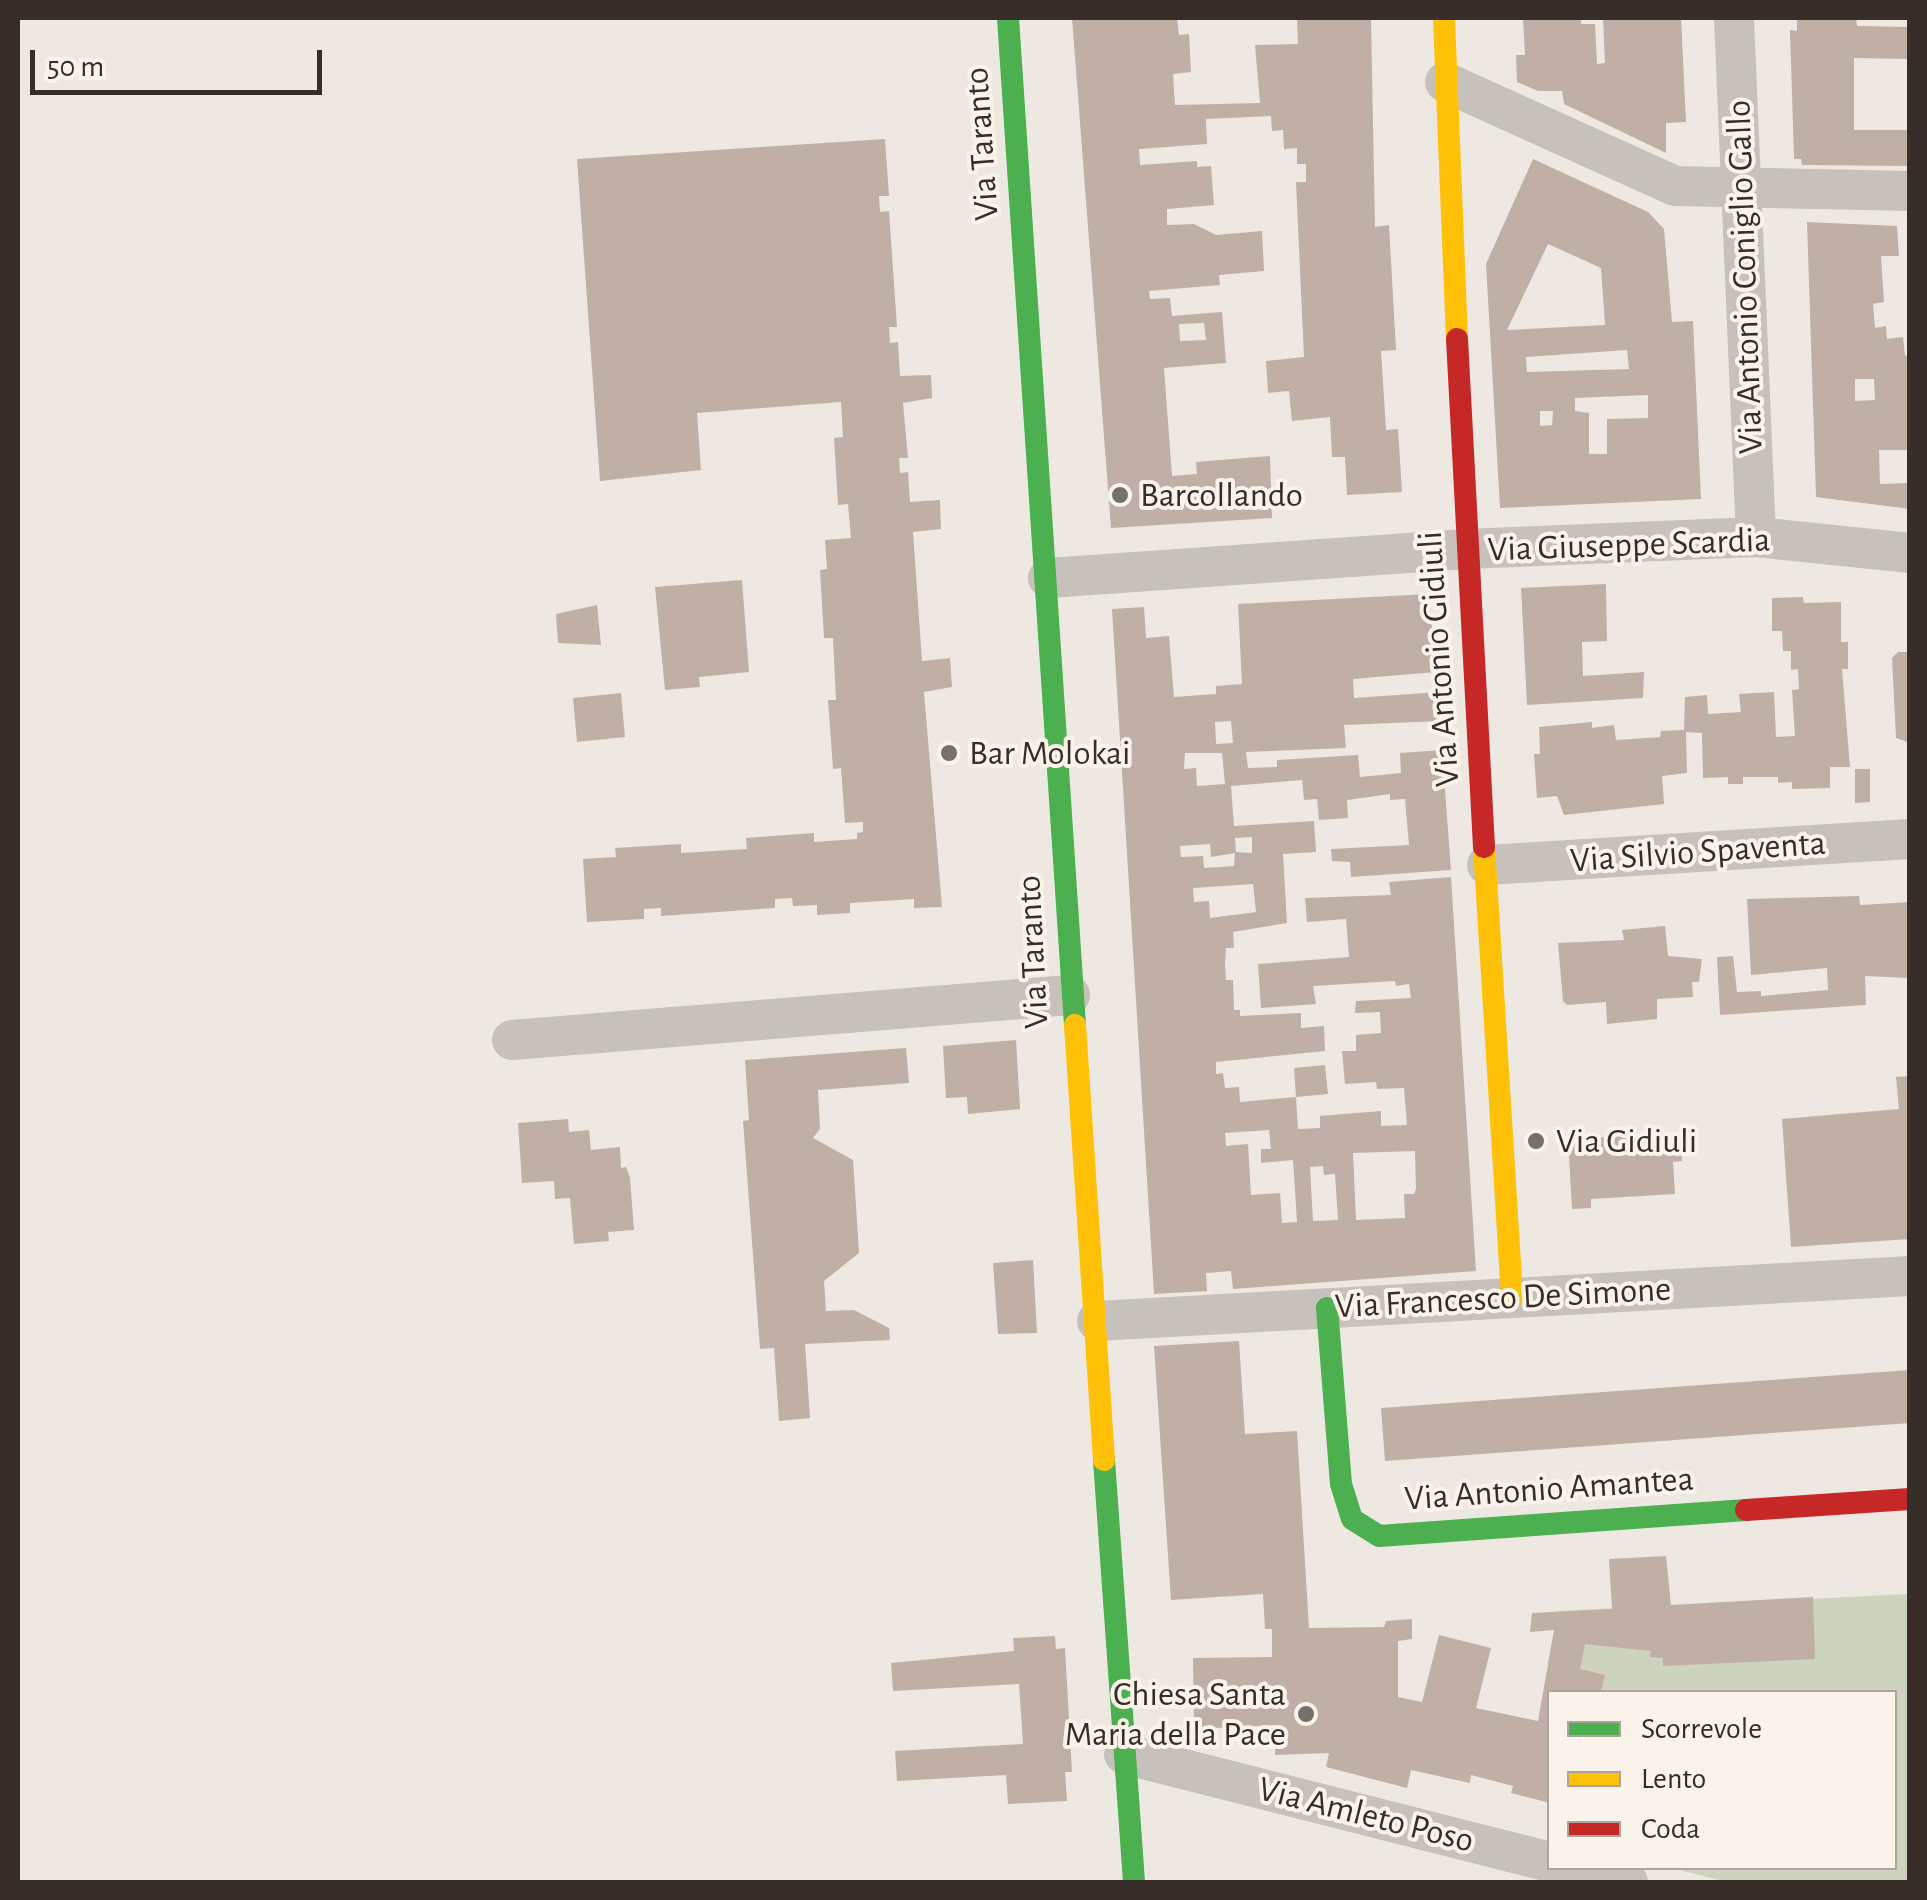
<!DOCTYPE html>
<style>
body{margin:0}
#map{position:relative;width:1927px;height:1900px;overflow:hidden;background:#ede9e2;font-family:"Alegreya Sans",sans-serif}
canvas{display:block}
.frame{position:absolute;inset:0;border:20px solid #372e29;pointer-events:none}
.legend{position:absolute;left:1547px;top:1690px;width:350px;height:180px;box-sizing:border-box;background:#faf3ea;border:2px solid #aca49d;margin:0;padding:12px 18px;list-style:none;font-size:30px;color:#372e29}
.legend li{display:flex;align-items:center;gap:20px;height:50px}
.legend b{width:50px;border:2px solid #aca49d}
.scale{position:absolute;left:30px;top:50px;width:292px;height:45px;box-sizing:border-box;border:5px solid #372e29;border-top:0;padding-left:12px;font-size:30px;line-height:35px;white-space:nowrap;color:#372e29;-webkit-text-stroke:8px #faf3ea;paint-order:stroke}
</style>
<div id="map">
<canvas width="1927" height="1900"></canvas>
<div class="frame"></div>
<ul class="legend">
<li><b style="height:12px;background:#4caf50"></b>Scorrevole</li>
<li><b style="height:12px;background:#ffc107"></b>Lento</li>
<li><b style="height:12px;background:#c62828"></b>Coda</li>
</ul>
<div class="scale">50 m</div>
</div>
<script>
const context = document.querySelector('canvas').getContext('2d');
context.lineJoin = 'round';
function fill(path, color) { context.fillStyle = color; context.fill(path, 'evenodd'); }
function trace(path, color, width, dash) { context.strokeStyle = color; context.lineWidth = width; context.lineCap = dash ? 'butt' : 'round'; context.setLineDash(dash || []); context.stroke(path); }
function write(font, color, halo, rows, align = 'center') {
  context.font = font + ' "Alegreya Sans",sans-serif'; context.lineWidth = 8; context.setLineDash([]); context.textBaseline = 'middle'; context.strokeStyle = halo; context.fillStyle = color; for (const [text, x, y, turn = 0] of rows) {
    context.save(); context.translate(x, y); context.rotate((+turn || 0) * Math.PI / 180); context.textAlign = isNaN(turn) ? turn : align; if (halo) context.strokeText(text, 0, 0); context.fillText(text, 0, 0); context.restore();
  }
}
fill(new Path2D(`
 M1909,1594V1882H1727L1672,1868H1894V1692H1601L1604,1675L1548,1664L1558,1611Z`), '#cdd3bc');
fill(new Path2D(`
 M1072,18H1177L1179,35L1189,34L1191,72L1173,74L1175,105L1260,103L1255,45L1298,44L1297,18H1371L1375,227L1389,225L1396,350L1381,351L1386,430L1398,429L1402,492L1347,495L1345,457H1332L1330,417L1292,421L1289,391L1268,393L1266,361L1304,357L1296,182H1306V164H1297V148L1284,149L1283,130L1272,131L1271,116L1206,119L1207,144L1139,149L1140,165L1197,161V167L1211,166L1214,205L1167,209V225L1194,224L1216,235L1262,231L1264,271L1219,275L1220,285L1149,291L1150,299L1170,298L1172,316L1222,312L1226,363L1164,368L1172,476L1197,474L1196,462L1270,456L1272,518L1111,528ZM1204,323L1206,340L1180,341L1179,324Z
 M1523,18H1581V24H1595L1597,64L1605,63L1603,18H1681L1686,122L1666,123V153L1564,104L1562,91H1538L1517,82L1516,55H1525Z
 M1797,18H1856L1857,26L1910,27V59L1854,58V130H1910V166L1802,165L1801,159H1794L1790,30L1797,31Z
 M885,139L889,196H879L880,212L889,211L897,327H889L890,343L898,342L900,376L931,375L932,398L903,403L908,458H899L900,473L908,472L910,502L940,500L941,529L913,532L922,661L950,658L952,687L924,692L942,907L914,908V899L850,903V913L817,915V905L793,906L792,898L775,899V908L661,916V908L644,909V919L587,922L583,859L616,857L615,848L681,844V853L747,849L746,838L814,833V842L857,839V833L863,832V822L845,823L841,768L833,769L828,700H836L833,638H824L820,570L827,569L825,540L851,538L848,504L838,505L834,438L843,437L841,402L697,413L701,470L600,481L577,159Z
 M1533,159L1648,212L1664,229L1672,322L1693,321L1701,499L1500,508L1486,264ZM1548,244L1601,268L1605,325L1507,330ZM1627,350L1629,369L1527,372L1526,357ZM1648,395V418L1607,419V454H1589V413L1575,411V398ZM1540,411H1553L1552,425L1540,426Z
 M1807,222L1897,226L1899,256H1881L1884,302L1873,304L1875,328L1886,326L1887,339L1903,337L1905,356L1910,355V450H1879L1880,484L1910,483V509L1816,497ZM1855,379H1874L1875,400L1855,401Z
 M742,580L749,672L699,677L700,687L665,690L655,587Z
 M1606,584L1607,641L1582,642L1583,676L1644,672L1643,698L1527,705L1521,588Z
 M1429,594L1436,672L1353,679L1354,698L1440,692L1441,721L1344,725L1346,748L1246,752L1248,768L1277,767V760L1358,755L1360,777L1401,773L1400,753L1442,750L1451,870L1351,877L1350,862L1332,861L1331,849L1409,845L1405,799L1390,800V794L1347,800L1348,818L1319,820L1317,799L1304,800L1302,780L1231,786L1234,826L1314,821L1316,852L1283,854L1287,923L1233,932L1234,948H1226L1225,964L1226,980H1233L1234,1010H1240V1016L1301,1013V1028L1324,1026L1325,1051L1216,1062V1074L1223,1073L1225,1088L1239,1087L1240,1102L1296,1097L1294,1068L1325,1065L1328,1094L1296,1097L1298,1129L1320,1128V1116L1381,1111V1126L1407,1125L1404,1088L1377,1089L1376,1082L1345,1084L1342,1051H1356V1035L1381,1033L1380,1012L1355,1013L1356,1001L1411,998L1409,984L1396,986L1395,981L1313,986L1316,1004L1261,1008L1258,964L1349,957L1346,919L1307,922L1305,898L1391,895L1389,882L1451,877L1476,1271L1233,1289L1231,1271L1206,1273L1207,1291L1154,1294L1112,609L1144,607L1146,638L1169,636L1174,697L1216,694V686L1242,684L1238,604ZM1231,721L1233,743L1216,744L1215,722ZM1185,753H1222L1225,784L1197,786L1196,768L1184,769ZM1252,837V853L1236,852L1235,838ZM1210,844L1211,857L1235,853L1234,866L1204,868L1203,856L1181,857L1180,846ZM1253,884L1256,912L1210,918L1209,901L1194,902L1193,888ZM1269,1130L1271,1149H1261V1163L1293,1160L1297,1222L1282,1223L1280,1193L1251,1195L1248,1144L1226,1146L1225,1133ZM1415,1151L1416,1189L1414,1194H1404L1405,1218L1356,1220L1353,1153ZM1323,1166L1324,1175L1335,1174L1338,1220L1313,1221L1310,1167Z
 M1803,597L1804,603L1841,602V642H1848V669H1842L1850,767H1830V788L1792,789V782L1778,783V777H1743V784H1728V777L1703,778L1702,733L1686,732L1687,773L1662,776L1664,804L1564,815L1557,796L1537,798L1534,754H1540L1539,727L1592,722V728L1614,725L1616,740L1660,737L1661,731L1684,730L1685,697L1707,695L1708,714L1741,712L1739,694L1774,692L1776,737L1795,736L1792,690L1799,689L1798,669L1791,670V651H1783L1782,631H1772V598Z
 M597,605L601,645L558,643L556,614Z
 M1898,652H1910V743L1896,738L1892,658Z
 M621,693L625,737L577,742L573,698Z
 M1855,769H1870V802L1855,803Z
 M1859,896L1860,905L1910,902V978L1865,976L1866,1005L1720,1015L1717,957L1733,956L1737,992L1761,991V996L1828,990L1827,968L1751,975L1747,899Z
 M1665,926L1668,956L1702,959L1699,982H1692L1693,997L1657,999V1019L1607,1024L1606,1002L1567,1005L1563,1001L1558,943L1624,940L1622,930Z
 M1016,1040L1020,1109L968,1114L967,1097L946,1098L943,1046Z
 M906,1048L909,1083L818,1090L820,1129L813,1138L853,1160L859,1253L824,1281L826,1311L854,1310L889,1328L890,1340L805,1344L810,1418L779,1421L774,1348L760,1349L743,1121L749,1120L745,1060Z
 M1910,1076V1239L1791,1247L1782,1119L1899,1109L1896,1077Z
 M568,1119L569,1132L589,1130L591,1150L620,1147L621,1168L626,1167L630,1178L634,1230L608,1232L609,1241L574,1244L570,1198L555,1199L554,1181L522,1183L518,1123Z
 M1680,1133L1682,1161L1673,1162L1675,1194L1591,1199V1208L1572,1209L1568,1139Z
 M1033,1260L1037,1333L998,1334L993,1263Z
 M1239,1341L1245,1434L1297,1431L1309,1628L1384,1627L1386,1621L1412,1619V1639L1398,1641V1697L1422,1702L1439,1635L1491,1648L1476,1708L1538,1721L1554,1630L1530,1632L1532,1613L1612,1609L1609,1559L1666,1556L1671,1605L1813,1597L1815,1659L1663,1666V1658L1650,1657L1651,1651L1585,1644L1580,1669L1605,1675L1601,1692H1550V1803L1511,1793L1513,1786L1471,1775L1470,1783L1411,1770L1407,1788L1326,1767L1329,1753L1275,1755L1276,1725L1194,1729L1193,1658L1272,1657V1629H1265L1263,1594L1171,1600L1154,1346Z
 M1910,1370V1423L1385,1461L1381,1408Z
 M1055,1636L1056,1649L1065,1648L1072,1772H1065L1067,1801L1008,1804L1006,1775L897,1781L895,1751L1023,1744L1019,1684L893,1691L891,1663L1014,1651L1013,1638Z`), '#c0afa4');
trace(new Path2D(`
 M1734,18L1756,537
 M1445,82L1675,186L1910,191
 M1048,578L1466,549L1756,537L1910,553
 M1487,865L1910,839
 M512,1040L1070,995
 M1097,1321L1910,1276
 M1124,1754L1550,1862
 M1571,1868L1628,1882`), '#c6c1bb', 40);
trace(new Path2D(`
 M1008,18L1075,1025
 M1327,1308L1341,1484L1352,1519L1379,1536L1746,1510
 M1104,1460L1134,1882`), '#4caf50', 22);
trace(new Path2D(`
 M1444,18L1457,339
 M1484,847L1512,1296
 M1075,1025L1104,1460`), '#ffc107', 22);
trace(new Path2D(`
 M1457,339L1484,847
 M1746,1510L1910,1499`), '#c62828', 22);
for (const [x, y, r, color] of [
 [1120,495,10,"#776f6a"],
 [949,753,10,"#776f6a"],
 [1536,1141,10,"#776f6a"],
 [1306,1714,10,"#776f6a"]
]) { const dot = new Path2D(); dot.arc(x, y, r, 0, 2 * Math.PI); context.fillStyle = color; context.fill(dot); trace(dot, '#faf3ea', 4); }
write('35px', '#372e29', '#faf3ea', [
 ["Via Taranto",982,144,-94],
 ["Via Antonio Coniglio Gallo",1745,277,-92],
 ["Via Giuseppe Scardia",1629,545,-2],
 ["Via Antonio Gidiuli",1439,659,-94],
 ["Via Silvio Spaventa",1698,852,-4],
 ["Via Taranto",1033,952,-93],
 ["Via Francesco De Simone",1503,1298,-3],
 ["Via Antonio Amantea",1549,1489,-4],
 ["Via Amleto Poso",1366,1815,14]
]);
write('35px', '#372e29', '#faf3ea', [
 ["Barcollando",1140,495],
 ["Bar Molokai",969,753],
 ["Via Gidiuli",1556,1141],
 ["Chiesa Santa",1286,1694,"right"],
 ["Maria della Pace",1286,1734,"right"]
], 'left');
</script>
